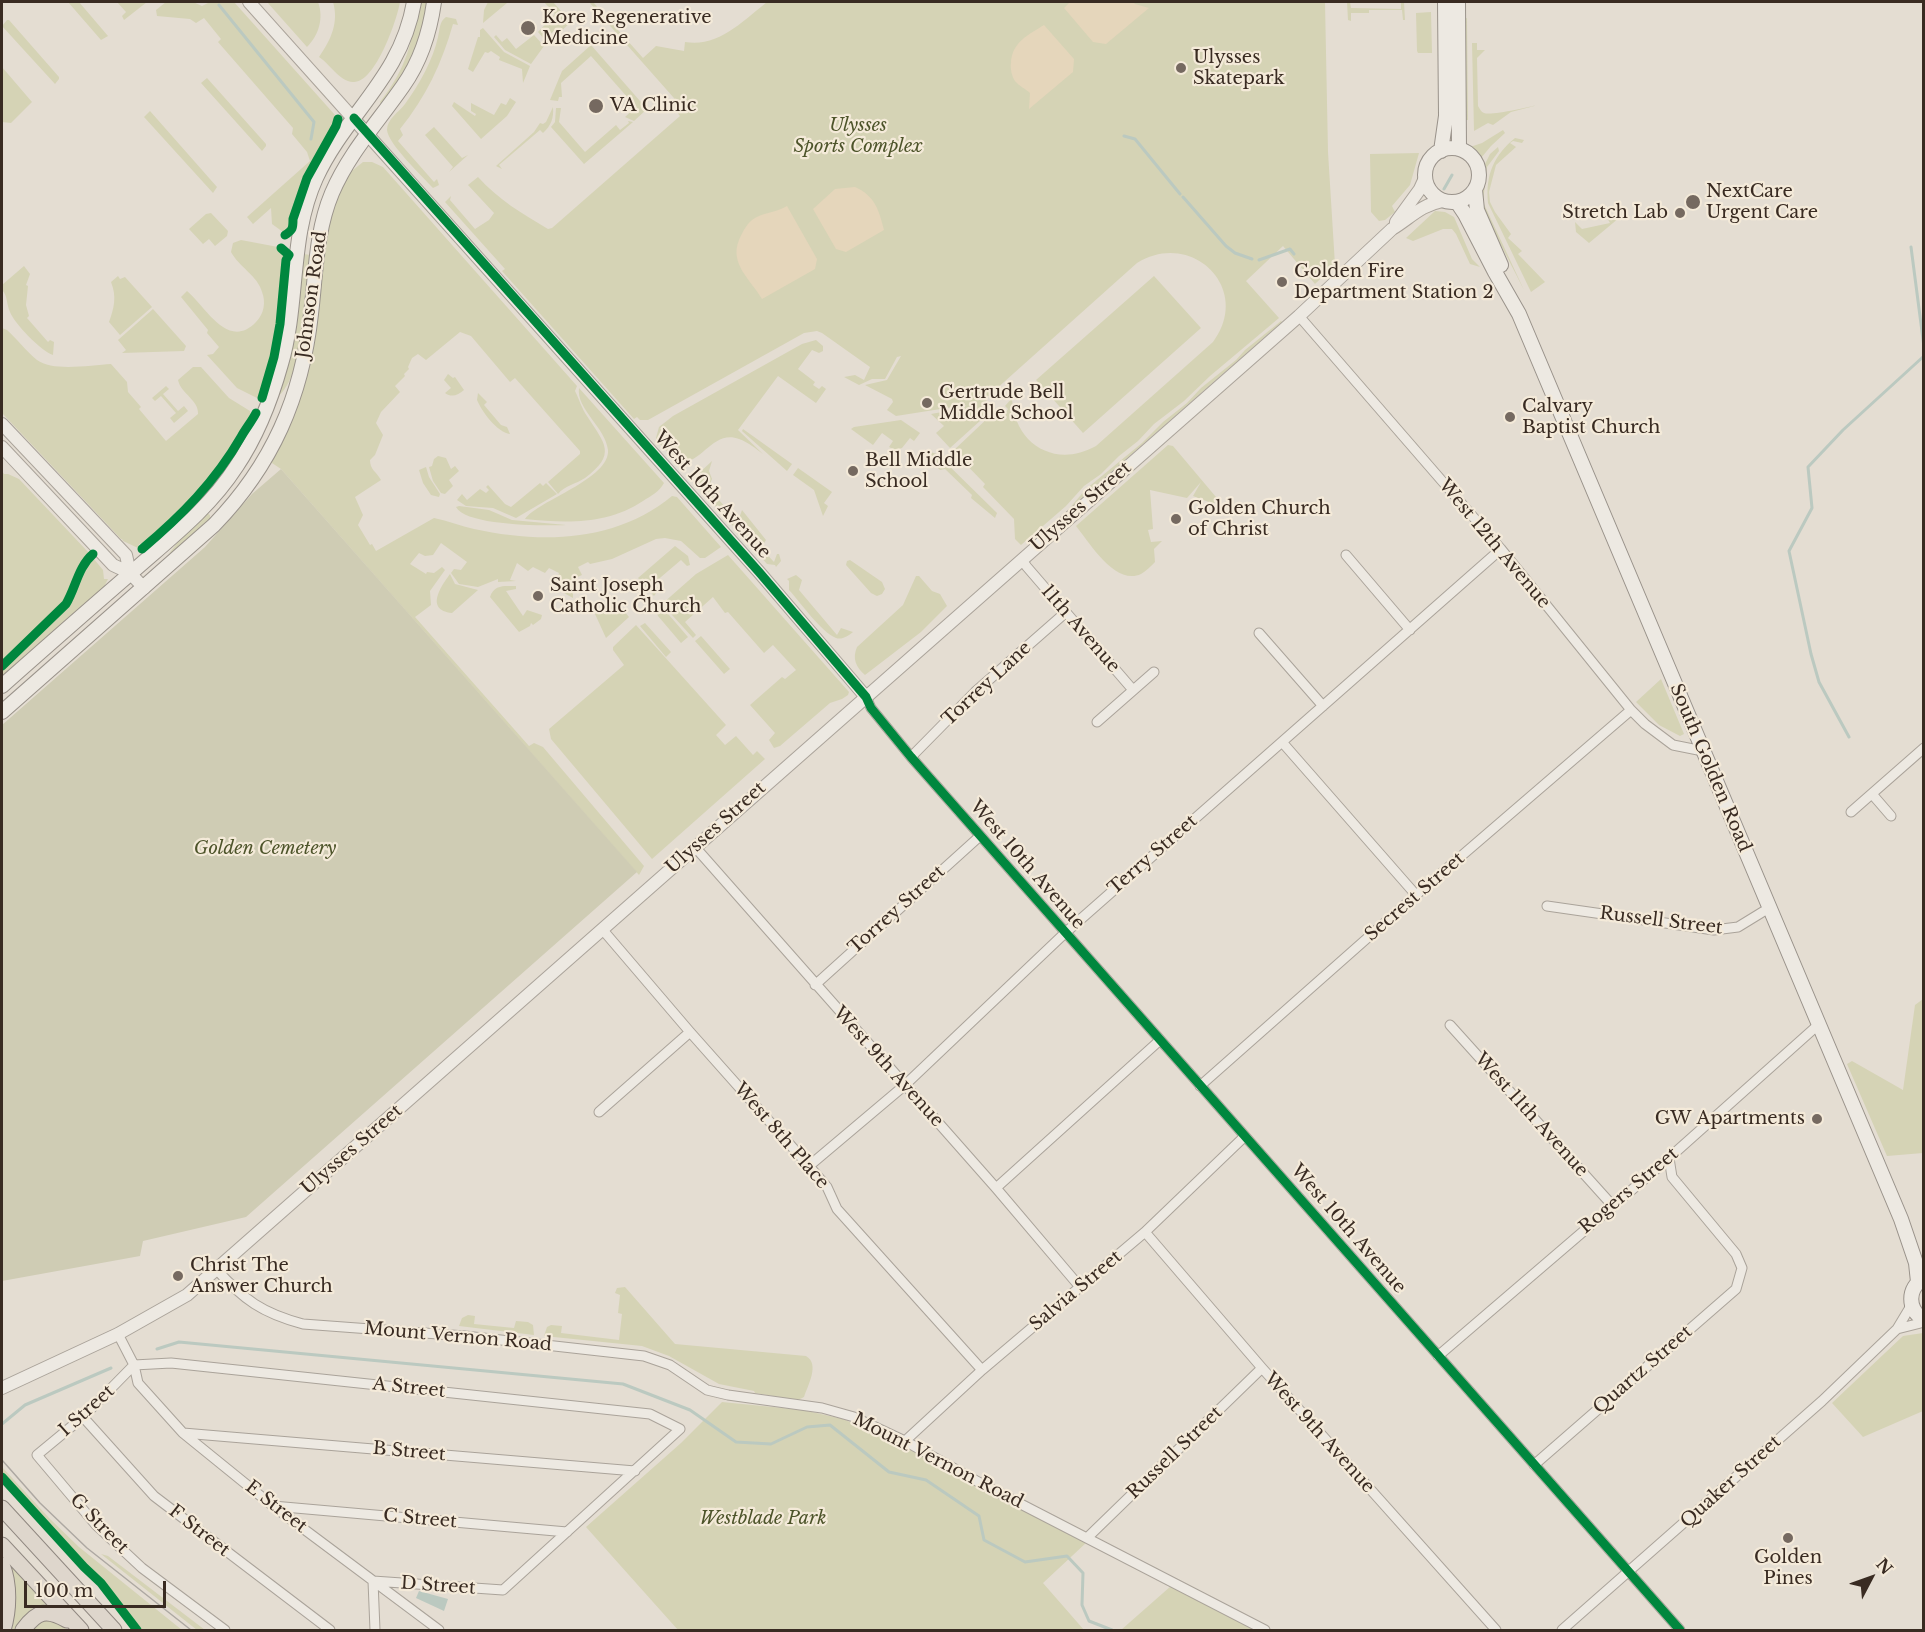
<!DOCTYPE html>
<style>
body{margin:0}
#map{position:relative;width:1925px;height:1632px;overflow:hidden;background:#e4ddd2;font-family:"Libre Baskerville",serif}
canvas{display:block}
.frame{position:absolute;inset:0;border:3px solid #392b22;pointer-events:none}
.north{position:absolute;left:1841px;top:1548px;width:60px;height:60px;-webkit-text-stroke:4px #f4ead9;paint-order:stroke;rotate:49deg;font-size:16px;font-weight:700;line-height:24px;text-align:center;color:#392b22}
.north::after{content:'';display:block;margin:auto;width:21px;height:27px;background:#392b22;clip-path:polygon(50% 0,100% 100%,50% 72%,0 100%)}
.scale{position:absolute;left:24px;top:1581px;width:142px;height:27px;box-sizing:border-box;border:3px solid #392b22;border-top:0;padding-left:8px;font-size:18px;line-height:21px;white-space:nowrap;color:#392b22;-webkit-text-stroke:4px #f4ead9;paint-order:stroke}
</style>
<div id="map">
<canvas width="1925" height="1632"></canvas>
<div class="frame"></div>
<div class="north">N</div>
<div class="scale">100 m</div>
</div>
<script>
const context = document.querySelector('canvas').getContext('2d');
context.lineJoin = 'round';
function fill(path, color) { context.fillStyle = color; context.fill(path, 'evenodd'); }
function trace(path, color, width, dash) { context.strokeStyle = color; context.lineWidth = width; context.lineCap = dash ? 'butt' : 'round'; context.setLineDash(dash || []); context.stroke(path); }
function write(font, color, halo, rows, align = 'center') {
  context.font = font + ' "Libre Baskerville",serif'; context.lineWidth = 4.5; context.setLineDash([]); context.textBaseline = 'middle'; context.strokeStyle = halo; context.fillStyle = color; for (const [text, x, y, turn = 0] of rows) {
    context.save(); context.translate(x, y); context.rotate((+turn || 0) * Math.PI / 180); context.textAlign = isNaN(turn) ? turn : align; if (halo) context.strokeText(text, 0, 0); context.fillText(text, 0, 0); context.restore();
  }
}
fill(new Path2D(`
 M68,2H79L108,36L101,40Z
 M117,2H147L124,20L122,16L126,12Z
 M166,2H193L202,6L210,2H234L335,115L334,129L311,168L299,193L292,216V228L289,231L283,232L272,224L271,208L253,224L247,217L310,161L307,152L292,134L293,128L218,42L221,39L204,18L196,23L190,19L157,16L156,10Z
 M267,2H318C324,18 319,35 307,47Z
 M333,2H400C397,20 375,84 353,82C339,81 330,64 319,57C331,40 339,22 333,2Z
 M420,2H429C423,32 406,85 381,104L380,102C408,66 410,45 420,2Z
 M488,2H505L507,3L483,23L484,10Z
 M544,2H553L571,22L559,33L554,31L544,39L538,32L555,14Z
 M589,2H593L643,58L656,46L684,51L685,42C718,48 744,20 767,2H1325L1328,152L1335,265L1315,284L1283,246L1246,281L1279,318L1210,376L1184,401L1154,424L1138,441L1119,456L1101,474L1084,486L1066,506L1021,545L1015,539L1014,519L983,487L985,484L953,451L991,415L994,417L998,414L1002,417L1008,409L1005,406L1012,398C1014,444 1055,469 1096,446L1213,342C1253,289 1192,229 1137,263L985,399L992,407L991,411L950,448L936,433L944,426L931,414L959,409L961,411L966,405L896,416L887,410L893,402L892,399L865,385L887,380L901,356L897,357L885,379H872L859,385L844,377L855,375L864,380L870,367L822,333L817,331L804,333L648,420H640L637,417L634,419L502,271L505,269L445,202L451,196L450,200L475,229L489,220L494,213L468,185L478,177C499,200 521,213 548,229L552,228L680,116L676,111L681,106Z
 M1347,2H1350L1351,8L1401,9V2H1404L1405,20H1403L1402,10H1369V13H1351V21L1348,20Z
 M1431,12L1432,53H1418L1417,51L1416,13Z
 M446,17L456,19L458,25L453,24C442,63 426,97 400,129L403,135L398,141L434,182L437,179L439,185L433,188C423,177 388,144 387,130C387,119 399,112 405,104C419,85 433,60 438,37C440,29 439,22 446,17Z
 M1467,18L1468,120H1465L1463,19Z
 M7,20H9L59,77V79L55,84L2,26Z
 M483,28L504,52L530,66L523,83L522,69L499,60L500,57L491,51L488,53L485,52L473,72L468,69L478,37H480V30Z
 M496,35L502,42L507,38L516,49L534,35L544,46L531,64L505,50L494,37Z
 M1472,43H1477V50H1485L1477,58L1478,106C1480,109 1481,112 1484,113C1491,116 1528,107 1538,105L1511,112L1493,125L1488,123L1474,131Z
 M591,45L647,109L634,121L625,117L636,107L591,56L561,83L562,97H559L558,101L550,100L562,71Z
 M2,67L32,102L11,123L2,122Z
 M207,78L266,144V146L262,151L201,83Z
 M510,98L516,102L507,116L481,139L452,106L454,102L475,116L476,114L471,111V103L494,115L501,103L506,105Z
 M553,107C554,118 551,126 543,133L540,130L499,165L502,169L496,166L534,132L540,123L543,124L546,122Z
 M556,108H561L559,122L585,152L616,125L620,130L629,123L628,121L633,122L584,164L551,127L555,122Z
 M150,111L217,187L213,193L144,117Z
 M434,127L462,158L468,155L449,172L453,167L425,135Z
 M1503,130L1505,133L1491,146L1481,158L1478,159L1470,147L1482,143Z
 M1515,138L1524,140L1522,143L1513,141L1510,143L1516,147L1496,165L1489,192L1490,202L1495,212L1511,234L1508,238L1522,251L1518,254L1545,282L1531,292L1488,203C1485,175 1494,155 1515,138Z
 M1498,147L1499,151L1487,167L1483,202L1524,290L1485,214L1479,193L1485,164L1490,154Z
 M1419,153L1410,185L1392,206L1395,212L1385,220L1379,221L1371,212L1370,154Z
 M363,162H372L383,167L577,386L575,391C579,399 582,409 587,416C605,444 617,454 585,478C576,484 564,486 558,494L548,482L580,454V451L515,378L510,382L471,336L460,332L426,360L418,354L412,358L408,367L409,369L404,374L405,376L395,386L400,392L381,412L376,423L383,435L375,455L370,460C370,470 376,471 381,480L355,497L363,515L358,525L370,545L372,544L376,551L434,518C448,521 461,526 474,529C543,544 616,542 672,496L677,497L721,547L705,558H700L681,541L665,538L656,539L612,559L590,564L588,562L578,567L582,575L573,579L578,590L573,593V598L564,593L563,581L557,578L559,573L549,568L545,573L533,567L528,571L517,563L510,580L516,581L498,582V579L478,587L459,584L451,573L454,569L461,570L467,562L441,543L433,555L425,556L419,553L410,564L426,574L427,572L434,573L442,567L445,570L430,591L431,605L415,617L529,746L534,743L543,747L644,866L639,875L281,469L269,461C287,422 307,385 314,342C320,309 320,275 325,242C329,216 339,192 351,169L353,170Z
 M1435,211L1445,212L1454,217L1472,259L1480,267L1470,264L1456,234L1452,229H1443L1413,241L1406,238Z
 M211,213L228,231L227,236L215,246L209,239L203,244L189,229L206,214Z
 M1618,214L1619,218L1589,243L1576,232L1575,222L1582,229L1610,223L1606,216Z
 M241,240L278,247V250L285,252L287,256L276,339L263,393L257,398L237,388L207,355L213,354L219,347L207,333L208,330L181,297L187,291C206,307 228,351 256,322C264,314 266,302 262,292C258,276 239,267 231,252L233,243Z
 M304,254L310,255C307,291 305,373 278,397C295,351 299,303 304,254Z
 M24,266L30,274L26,285L28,286L26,305L29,316L27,318L48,342L50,340L54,342L53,355C41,351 14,323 10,312C6,303 8,296 2,290V285Z
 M118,276L120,279L125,277L152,307L120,335L109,322C114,308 117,297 111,282Z
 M1154,276L1201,328L1083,433L1036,380Z
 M153,309L186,346L184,351L122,353L126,350L118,340Z
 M1281,321L1282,322L1068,510L1086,489L1142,443L1163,422L1187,403L1201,388L1236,360L1245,350Z
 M2,328L7,330C17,339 26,351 37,360C53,372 91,365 111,364L127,382L128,392L141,407L139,409L166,441L198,414C199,400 181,394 178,380L193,367H201L229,398L250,411L252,419L211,481L190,504L147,542L139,544L138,548L123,541L122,539H121L2,413Z
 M816,340L823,346V351L819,353L812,350L798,369L815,382L813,385L819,389L822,386L826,389L816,403L778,376L738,430L763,454C756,449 748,442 739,439C712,429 701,467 677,462L658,442L656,438L659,427L673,416L802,344Z
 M448,374L453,378L455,377L464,390C458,395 452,398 445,393L451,388L444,380Z
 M166,386L169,389L163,394L178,411L184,406L188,411L174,423L170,418L176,413L161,396L155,401L152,398Z
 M579,388L664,483C660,491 651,496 643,501C607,525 566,523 525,519C539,500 610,479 608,450C606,428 576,409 579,388Z
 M478,393L487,402L484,405L501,425L507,427L510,434C497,432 482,412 477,400Z
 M901,420L920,433L914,441L910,438L902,448L895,450L889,447L893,441L882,433L873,445L851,429L854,427Z
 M743,429L792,464L787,471L742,431Z
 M1168,445L1173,446L1216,497L1214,504L1193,496L1201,482L1187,498L1150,490L1153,529L1148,530L1151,542L1162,541L1154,549L1155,562C1151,566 1146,571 1141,574C1115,586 1089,542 1076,526Z
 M927,451L937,454L997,513L995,518L971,498L972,495L945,469L940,470L923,453Z
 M438,456L446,458L451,469L455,466L459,471L449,480L453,486L445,494L441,493L433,481L429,467L432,466L434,459Z
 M712,461L709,471L712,479L708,488L738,521L742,510L766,540L761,548L774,562L777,554H779L781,561L776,567L775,565L767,564L700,489L699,476L697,475Z
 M426,467L429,477L440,494L439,497L431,495L423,483L419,470Z
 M798,468L832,492L824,503L828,506L823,516L814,490L793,475Z
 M2,471L4,474H8L19,479L89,553L103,570L104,579H108L104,587L2,677Z
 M540,483L543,486L546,483L557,494L516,518L493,508L466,506L457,500L462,494L467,500L480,489L486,493L489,490L486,487L488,485L505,504L511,507Z
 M459,506L489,510L512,520L566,525C545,526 466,526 456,507Z
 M207,513L210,515V519L188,540L168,555L184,534Z
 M675,546L688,556L690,565L687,566L681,560L654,583L659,589L654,596L638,578Z
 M728,555L849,692L848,695L842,699L830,703L780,746L774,748L769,740L775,733L750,705L782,677L785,679L796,670L773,645L764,653L728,612L725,613L713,597L685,622L696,635L693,638L662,604L696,574Z
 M850,560L882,582L885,589L882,594L877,596L871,593L846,565L847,561Z
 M450,574L455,584L478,590L452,613C424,610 442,585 450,574Z
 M796,575L802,580L799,590L837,635L841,628L853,632C848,636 842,640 836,638C821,632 801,603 789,590V581L787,579Z
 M916,576H919L932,591L940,594L947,606L921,632L865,675C856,667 852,659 857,647L903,605Z
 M516,586V589L506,591L523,616L527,610L542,615L541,619L533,625L531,623L530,626L519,632L490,597C494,584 505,586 516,586Z
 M614,599L629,617L606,638L595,614Z
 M663,608L688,637L681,643L658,616L657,613Z
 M645,623L671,652L666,657L640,626Z
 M636,625L726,725L716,735L725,745L736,736L753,755L757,751L765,759L652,859L551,739L549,729L624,665L613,650V647Z
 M701,636L730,669L724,674L695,641Z
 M1661,679L1684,734L1680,736L1659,725L1636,702Z
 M1923,999V1153L1887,1156L1847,1064L1852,1061L1903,1090L1915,1005Z
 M625,1287L675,1344L806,1356C820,1364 808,1385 804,1397L798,1400L755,1393L754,1391L719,1384L669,1356L642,1346L544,1336L547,1327L551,1325L562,1326L561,1333L619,1340L622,1314L618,1313L620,1295L615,1293L617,1288Z
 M468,1315L475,1316L474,1324L514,1328L516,1321L528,1322L533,1325L534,1335L459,1326L462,1318Z
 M1923,1333V1411L1863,1437L1832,1403L1903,1336Z
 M722,1402L803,1410L843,1419L895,1442L1087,1542L1043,1583L1084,1630H678L586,1527L681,1443Z
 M2,1467L50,1519L79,1547L182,1630H140L103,1582L78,1558L2,1475Z
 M101,1554L108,1556L205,1630H197Z
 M7,1560L50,1603L33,1608L16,1630H8Z
 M1171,1586L1256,1630H1121Z
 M39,1620H57L67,1630H29Z`), '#d5d3b5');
fill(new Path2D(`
 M1070,2H1133L1135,4L1149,8L1106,44L1093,42L1064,8Z
 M1044,25L1074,59L1073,72L1029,109L1030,93C1026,89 1019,86 1015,81C1012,77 1010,68 1011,63C1012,42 1028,35 1044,25Z
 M855,187C875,196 879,210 884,230L846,252L836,249L813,209L835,189Z
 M787,206L817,259L815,269L762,299C751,280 729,264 739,240C742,233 746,225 752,220C762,212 776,213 787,206Z`), '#e5d6bb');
fill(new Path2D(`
 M281,469L637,872L246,1217L143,1241L140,1256L2,1281V725L205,547L252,494Z`), '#cfccb4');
fill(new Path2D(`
 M419,1591L448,1599L444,1611L416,1598Z`), '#bbc9c0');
trace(new Path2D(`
 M219,5L314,122L311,139
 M1124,136L1135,139L1180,194
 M1444,189L1452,175
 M1183,197L1226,246L1235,253L1252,259
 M1911,247L1924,347
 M1259,260L1290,249L1294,254
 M1849,737L1819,682L1811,654L1789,551L1812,508L1808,467L1843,430L1924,356
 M157,1349L179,1342L623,1384L690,1410L736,1442L771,1444L807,1427L830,1425L889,1472L926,1480L979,1516L984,1540L1025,1562L1067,1556L1083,1573L1082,1605L1089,1621L1112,1630
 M2,1424L25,1405L111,1368`), '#bbc9c0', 3);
const minor = new Path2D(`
 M1299,316L1501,549L1631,710L1645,724L1673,745L1703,751
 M1346,555L1410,630
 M1024,557V563L1027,567L1133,690
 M1259,633L1323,706
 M866,697L871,708L911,757L1680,1630
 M1097,722L1154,672
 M1282,742L1416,895
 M911,757L975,692L1065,613
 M1872,794L1891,816
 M1851,812L1924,748
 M695,847L996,1188L1080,1287
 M1547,906L1714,930L1738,927L1769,908
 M602,929L690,1032L809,1166L827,1187L837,1209L982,1370
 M815,985L980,836
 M1450,1025L1612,1205
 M1200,1086L1416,895L1631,710
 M599,1112L690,1032
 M809,1166L905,1085L1065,933L1501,549
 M996,1188L1159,1041
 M1145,1232L1262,1368L1496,1630
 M216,1269C244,1300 262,1313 303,1324L465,1336L644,1356L670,1365L707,1390L728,1395L822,1408L854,1417L905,1441L982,1484L1265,1630
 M1911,1302L1909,1309L1897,1329L1924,1322
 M118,1334L134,1365L138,1383L183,1433L273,1506L439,1630
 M1438,1356L1669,1158L1818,1025
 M134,1365L171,1363L650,1414L680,1429L503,1590L373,1581L375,1630
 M134,1365L83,1417L37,1455L96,1525L142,1568L225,1630
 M83,1417L154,1496L330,1630
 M183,1433L635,1471
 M905,1441L982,1370L1145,1232L1244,1137
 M1534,1465L1736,1289L1742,1268L1736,1254L1672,1177L1669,1158
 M273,1506L567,1532
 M1088,1537L1262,1368
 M1562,1630L1822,1401L1897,1329`);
const tertiary = new Path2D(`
 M249,2L759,572L866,697
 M1396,222L1420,189L1425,178
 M2,424L126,555L130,573
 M2,447L113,565L130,573L144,588
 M2,1388L118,1334L187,1295L1299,316L1392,229C1410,218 1421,205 1442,201`);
const secondary = new Path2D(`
 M1458,2L1459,149
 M1425 175a27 27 0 1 1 54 0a27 27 0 1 1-54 0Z
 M1441,151L1446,116L1445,2
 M1475,190L1477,210L1501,265
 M1457,202L1465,214L1495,272L1519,314L1901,1219L1916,1263L1918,1282
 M2,686C45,648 88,610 131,573C168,540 209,509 236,467C257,436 271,400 281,364C299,303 289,237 316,178C346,113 401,78 414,2
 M2,712L214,525C272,465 302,397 311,314C316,272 316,231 332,193C349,153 378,122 403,86C420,62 430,31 434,2
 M1924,1278C1907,1289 1907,1309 1924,1320`);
const trunk = new Path2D(`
 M2,1508L114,1630
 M2,1545L81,1630
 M2,1565C10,1584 9,1611 3,1630
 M23,1630C37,1611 46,1608 67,1620`);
trace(minor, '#aaa39a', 11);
trace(tertiary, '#aaa39a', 14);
trace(secondary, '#99928a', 16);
trace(trunk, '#908881', 17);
trace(minor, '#ede9e2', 9);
trace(tertiary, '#ede9e2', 12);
trace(secondary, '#ede9e2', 14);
trace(trunk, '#ded6cc', 15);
trace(new Path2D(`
 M2,1460L40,1503L87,1548L191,1630`), '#ada8a2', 1.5);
trace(new Path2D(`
 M354,118L759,572L866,697L871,708L911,757L1680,1630
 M285,235C293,230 293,228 293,219L307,178L336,126L338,119
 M262,398L274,357L280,324L286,260L289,255L281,248
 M142,549C181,516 215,482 241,437C246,428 252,421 256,413
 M2,666L66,604C76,587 78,567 93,554
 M2,1477L84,1567L101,1583L137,1630`), '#00873e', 9);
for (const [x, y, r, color] of [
 [528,28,8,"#756960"],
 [1181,68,6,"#756960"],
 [596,106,8,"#756960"],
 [1693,202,8,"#756960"],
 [1680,213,6,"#756960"],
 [1282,282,6,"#756960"],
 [927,403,6,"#756960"],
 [1510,417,6,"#756960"],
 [853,471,6,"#756960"],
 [1176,519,6,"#756960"],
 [538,596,6,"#756960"],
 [1817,1119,6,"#756960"],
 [178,1276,6,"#756960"],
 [1788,1538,6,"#756960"]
]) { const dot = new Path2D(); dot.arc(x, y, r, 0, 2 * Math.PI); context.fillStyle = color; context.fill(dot); trace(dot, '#f4ead9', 2); }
write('18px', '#392b22', '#f4ead9', [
 ["Kore Regenerative",542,18],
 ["Medicine",542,39],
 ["Ulysses",1193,58],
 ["Skatepark",1193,79],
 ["VA Clinic",610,106],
 ["NextCare",1706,192],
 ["Urgent Care",1706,213],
 ["Stretch Lab",1668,213,"right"],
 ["Golden Fire",1294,272],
 ["Department Station 2",1294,293],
 ["Gertrude Bell",939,393],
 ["Middle School",939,414],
 ["Calvary",1522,407],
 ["Baptist Church",1522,428],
 ["Bell Middle",865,461],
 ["School",865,482],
 ["Golden Church",1188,509],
 ["of Christ",1188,530],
 ["Saint Joseph",550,586],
 ["Catholic Church",550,607],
 ["GW Apartments",1805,1119,"right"],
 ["Christ The",190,1266],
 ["Answer Church",190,1287],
 ["Golden",1788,1558,"center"],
 ["Pines",1788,1579,"center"]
], 'left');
write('italic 18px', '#4d542a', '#f4ead9', [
 ["Ulysses",858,126],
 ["Sports Complex",858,147],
 ["Golden Cemetery",265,849],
 ["Westblade Park",763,1519]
]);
write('18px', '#392b22', '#f4ead9', [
 ["Johnson Road",312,295,-82],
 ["West 10th Avenue",712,495,48],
 ["Ulysses Street",1081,507,-41],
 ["West 12th Avenue",1494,544,50],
 ["11th Avenue",1080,629,49],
 ["Torrey Lane",987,684,-43],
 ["South Golden Road",1710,768,67],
 ["Ulysses Street",716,828,-42],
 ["Terry Street",1153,855,-41],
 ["West 10th Avenue",1027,865,49],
 ["Secrest Street",1415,897,-41],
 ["Torrey Street",897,910,-42],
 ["Russell Street",1661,921,7],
 ["West 9th Avenue",888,1067,48],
 ["West 11th Avenue",1531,1115,48],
 ["West 8th Place",781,1136,49],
 ["Ulysses Street",352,1150,-41],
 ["Rogers Street",1629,1191,-40],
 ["West 10th Avenue",1348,1229,49],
 ["Salvia Street",1076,1291,-40],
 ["Mount Vernon Road",458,1337,5],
 ["Quartz Street",1643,1370,-41],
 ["A Street",409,1388,6],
 ["I Street",87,1411,-42],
 ["West 9th Avenue",1319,1433,48],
 ["B Street",409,1452,5],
 ["Russell Street",1175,1453,-44],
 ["Mount Vernon Road",938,1461,27],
 ["Quaker Street",1731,1482,-42],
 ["E Street",276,1507,38],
 ["C Street",420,1519,5],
 ["G Street",99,1524,46],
 ["F Street",199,1531,38],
 ["D Street",438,1586,4]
]);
</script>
